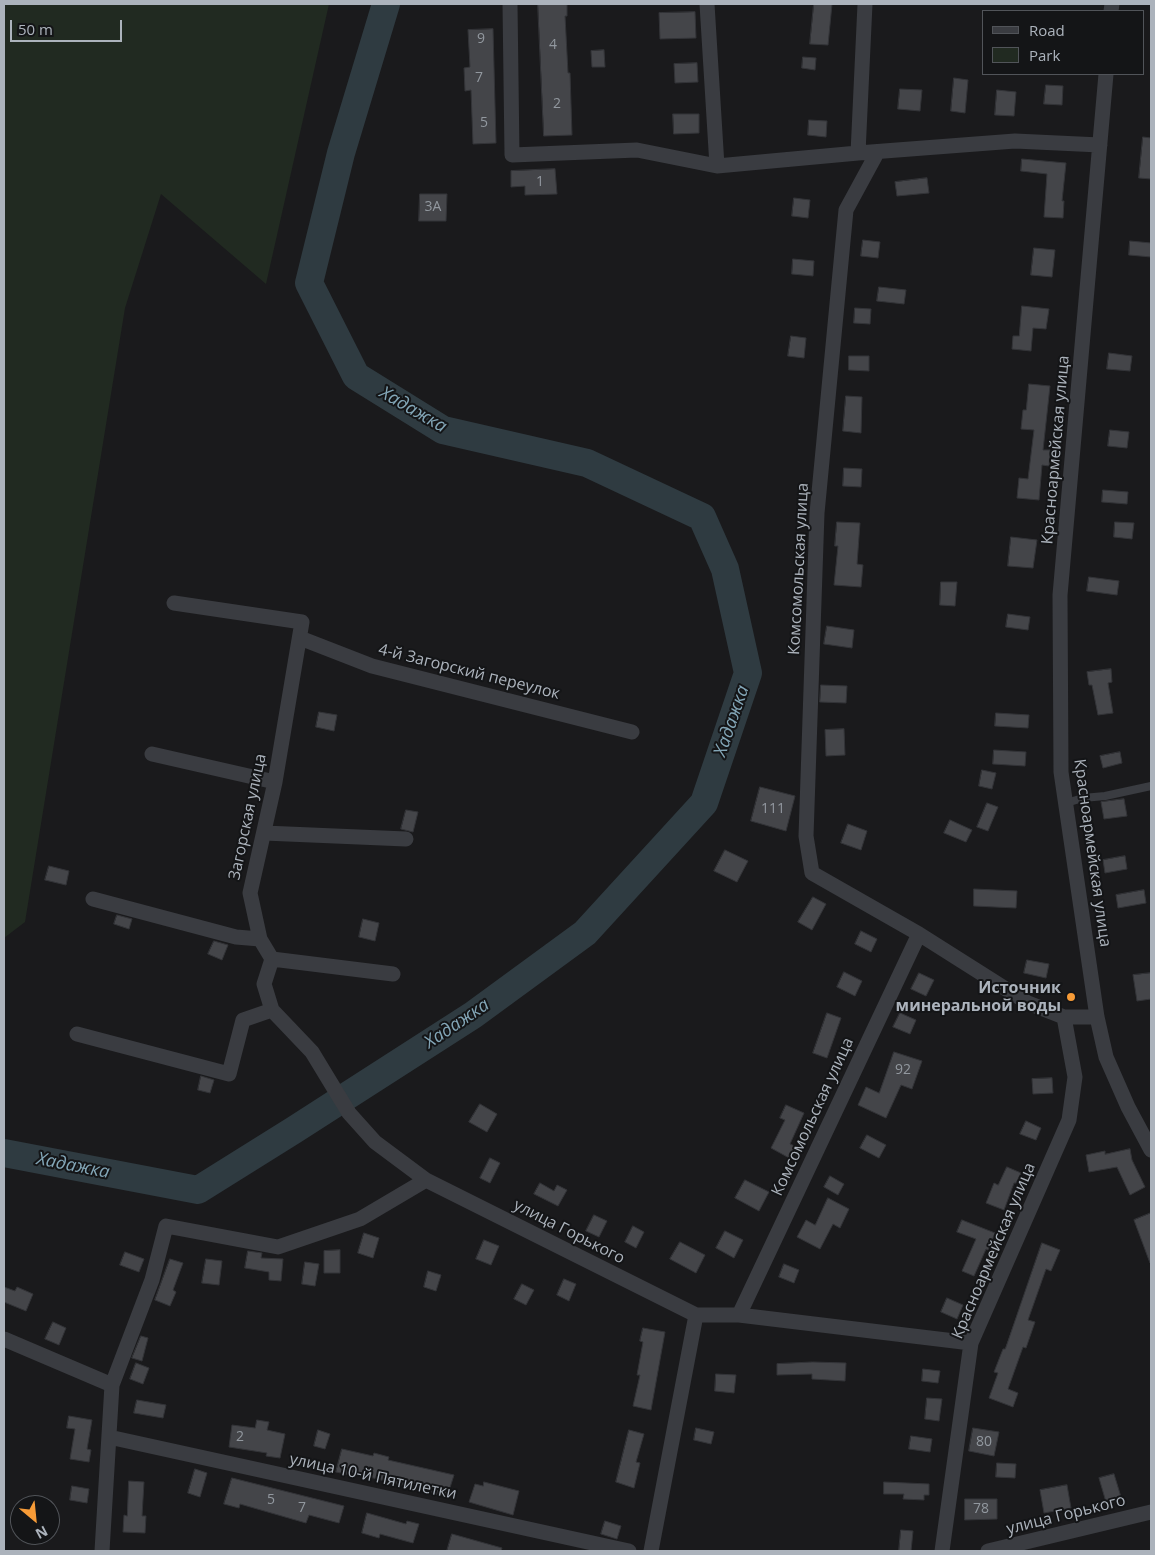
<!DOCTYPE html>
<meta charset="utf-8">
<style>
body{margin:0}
#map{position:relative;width:1155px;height:1555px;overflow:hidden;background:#1a1a1c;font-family:"Open Sans",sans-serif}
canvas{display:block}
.frame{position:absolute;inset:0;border:5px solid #acb3bc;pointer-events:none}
.legend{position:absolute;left:982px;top:10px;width:162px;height:65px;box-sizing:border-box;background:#141517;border:1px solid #515459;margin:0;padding:6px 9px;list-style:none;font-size:15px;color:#acb3bc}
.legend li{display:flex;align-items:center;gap:10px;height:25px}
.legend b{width:25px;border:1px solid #515459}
.north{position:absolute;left:10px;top:1495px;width:50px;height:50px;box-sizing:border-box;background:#141517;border:1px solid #515459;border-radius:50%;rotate:152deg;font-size:14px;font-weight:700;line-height:20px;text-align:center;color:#acb3bc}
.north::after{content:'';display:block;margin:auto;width:18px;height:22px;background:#f79b37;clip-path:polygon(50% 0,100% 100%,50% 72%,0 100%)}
.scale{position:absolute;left:10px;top:20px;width:112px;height:22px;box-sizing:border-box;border:2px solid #acb3bc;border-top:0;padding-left:6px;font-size:15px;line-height:18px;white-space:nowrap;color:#acb3bc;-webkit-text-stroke:4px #141517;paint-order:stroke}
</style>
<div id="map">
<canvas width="1155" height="1555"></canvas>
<div class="frame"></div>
<ul class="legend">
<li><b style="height:6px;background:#3a3c41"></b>Road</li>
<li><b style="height:14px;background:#212a21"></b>Park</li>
</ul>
<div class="north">N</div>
<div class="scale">50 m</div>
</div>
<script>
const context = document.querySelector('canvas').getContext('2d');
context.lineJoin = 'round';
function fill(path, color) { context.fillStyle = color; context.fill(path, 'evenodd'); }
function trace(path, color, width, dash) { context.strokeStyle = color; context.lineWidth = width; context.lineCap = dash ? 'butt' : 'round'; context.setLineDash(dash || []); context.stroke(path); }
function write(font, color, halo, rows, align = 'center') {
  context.font = font + ' "Open Sans",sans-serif'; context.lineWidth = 4; context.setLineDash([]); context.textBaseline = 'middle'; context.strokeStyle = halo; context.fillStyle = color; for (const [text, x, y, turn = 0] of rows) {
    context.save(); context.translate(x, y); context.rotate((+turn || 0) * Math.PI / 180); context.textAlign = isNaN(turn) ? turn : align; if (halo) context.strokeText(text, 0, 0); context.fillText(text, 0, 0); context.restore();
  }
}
fill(new Path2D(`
 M4,4H329L266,284L161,194L125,308L25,922L4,938Z`), '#212a21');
trace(new Path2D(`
 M4,1153L198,1190L294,1130L473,1015L585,933L704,803L748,673L725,569L702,517L587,463L443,430L356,376L309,283L341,153L386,4`), '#2f3b41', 28);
const building = new Path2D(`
 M538,4H567V16H565L568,73H570L572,135L544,136Z
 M814,4H832L828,45L810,44Z
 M695,12L696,38L660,39L659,13Z
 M493,29L496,143L473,144L471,90L465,91L464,68L470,67L468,30Z
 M604,50L605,67H592L591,51Z
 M803,57L816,58L815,70L802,68Z
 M697,63L698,82L675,83L674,64Z
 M954,78L968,80L965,113L951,111Z
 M1046,85L1063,86L1062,105L1044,104Z
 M900,89L922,90L920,111L898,109Z
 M997,90L1016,92L1014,116L995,115Z
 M673,114H699V133L674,134Z
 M809,120L827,121L826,137L808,135Z
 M1143,137L1151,138V179L1139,178Z
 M1022,159L1066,163L1062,201H1064L1063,218L1044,217L1047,174L1021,171Z
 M555,169L557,194L525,195V186L511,187V171Z
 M927,178L929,193L897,196L895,182Z
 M420,194H447L446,221H419Z
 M794,198L810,200L808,218L792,216Z
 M863,240L880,242L878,258L861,256Z
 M1130,241L1151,243V257L1129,255Z
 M1034,248L1055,250L1052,277L1031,275Z
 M793,259L814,261L813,276L792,274Z
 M879,287L906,290L904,304L877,301Z
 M1022,306L1049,309L1046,329L1033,328L1031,351L1012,349L1013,336H1019Z
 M855,308L871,309L870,324L854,323Z
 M791,336L806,338L804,358L788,356Z
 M1109,353L1132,356L1130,371L1107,369Z
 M849,356H869V371L849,370Z
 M1029,384L1050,386L1043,450H1050L1049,466L1042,465L1039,500L1017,498L1019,478L1028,479L1034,430L1021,429L1023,410H1026Z
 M846,396L862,397L861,433L843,431Z
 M1110,430L1129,432L1127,448L1108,446Z
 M844,468L862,469L861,487L843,486Z
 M1103,490L1128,492L1127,504L1102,502Z
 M837,522L860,523L857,564L863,565L861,587L834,585L838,546H835Z
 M1115,522L1134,523L1132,539L1114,537Z
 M1011,537L1037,540L1033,568L1008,566Z
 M1089,577L1119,581L1117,595L1087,591Z
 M941,582H957L955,606L940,605Z
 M1008,614L1030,617L1028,630L1006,627Z
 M827,626L854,630L852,648L824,644Z
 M1111,669L1112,682L1108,683L1113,713L1098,715L1092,685H1089L1087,672Z
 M821,685L847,686L846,703L820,702Z
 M319,712L337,715L334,731L316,727Z
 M996,713L1029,715L1028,728L995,726Z
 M844,729L845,755L826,756L825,730Z
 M994,750L1026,752L1025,766L993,764Z
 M1120,752L1122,763L1103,768L1100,756Z
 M982,770L996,773L992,789L979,786Z
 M760,787L795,796L786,831L751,821Z
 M1124,799L1127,816L1104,819L1101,802Z
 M987,803L998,807L988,831L977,827Z
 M406,810L418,812L413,832L401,829Z
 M950,820L972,830L966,842L944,833Z
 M848,824L867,831L861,850L841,843Z
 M725,850L748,861L737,882L714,871Z
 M1125,856L1127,869L1105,873L1103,860Z
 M49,866L69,871L66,885L45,880Z
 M974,889L1017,891L1016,908L974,906Z
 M1144,890L1146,903L1118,908L1116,895Z
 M813,897L826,904L812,930L798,922Z
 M117,915L132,919L129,929L114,924Z
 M363,919L379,923L375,941L359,937Z
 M861,931L877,939L871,952L855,944Z
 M214,941L228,945L222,960L208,954Z
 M1027,960L1049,964L1046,978L1024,973Z
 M844,972L862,981L855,996L837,987Z
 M919,973L934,980L926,996L911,989Z
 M1151,973V999L1137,1001L1133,975Z
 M827,1013L841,1018L827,1058L813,1053Z
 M900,1013L916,1020L910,1034L893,1027Z
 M894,1052L922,1061L912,1089L901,1085L886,1118L858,1105L866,1087L879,1093Z
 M201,1076L214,1080L210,1093L198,1090Z
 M1052,1078L1053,1093L1033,1094L1032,1079Z
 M480,1104L497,1114L487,1132L469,1122Z
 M786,1105L804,1113L790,1144L797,1147L791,1159L771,1148L785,1120L780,1118Z
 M1026,1121L1041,1128L1036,1140L1020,1134Z
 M867,1135L886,1145L879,1158L860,1148Z
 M1130,1149L1132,1160L1145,1187L1130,1195L1117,1167L1089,1172L1086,1155L1105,1151V1154Z
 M490,1158L500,1163L490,1183L480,1178Z
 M1007,1167L1021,1173L1016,1183H1014L1004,1210L986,1203L994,1183L998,1185Z
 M830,1176L844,1184L838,1195L824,1187Z
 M745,1180L769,1192L759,1211L735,1198Z
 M540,1183L554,1191L557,1185L567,1190L558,1206L534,1194Z
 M828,1198L849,1209L840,1228L833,1224L820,1249L797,1237L806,1220L815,1225Z
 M1151,1213V1263H1150L1134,1220Z
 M594,1215L607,1221L599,1237L586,1231Z
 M962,1220L995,1233L988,1250L986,1249L974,1276L962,1271L976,1239L957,1232Z
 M633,1226L644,1232L636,1248L625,1242Z
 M725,1231L743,1240L734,1258L716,1248Z
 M364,1233L379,1238L373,1258L358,1253Z
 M484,1240L499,1246L491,1265L476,1259Z
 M680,1242L705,1255L696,1273L670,1259Z
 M1042,1243L1060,1250L1051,1271L1046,1269L1028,1320L1035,1322L1026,1348L1023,1347L1008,1389L1018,1393L1013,1407L989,1398L998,1373L994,1372L1003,1349H1005Z
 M340,1250V1273H324V1251Z
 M248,1251L262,1253L261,1258L283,1259L281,1281L269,1280V1272L245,1268Z
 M125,1252L144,1259L139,1272L120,1265Z
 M170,1259L183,1263L173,1290L176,1292L170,1306L155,1300Z
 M206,1259L222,1261L219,1285L202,1283Z
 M305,1262L319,1264L315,1286L302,1284Z
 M784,1264L799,1270L794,1283L779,1277Z
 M428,1271L441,1275L436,1291L424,1287Z
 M564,1279L576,1284L569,1301L557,1295Z
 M522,1284L534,1290L526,1305L514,1299Z
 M4,1287L15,1291L17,1287L33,1294L26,1311L4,1302Z
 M947,1298L963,1305L957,1319L941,1312Z
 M53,1322L66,1328L59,1345L45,1339Z
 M643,1328L665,1332L651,1410L633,1406L640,1375H637L643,1342L640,1341Z
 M141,1336L148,1338L142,1361L132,1358Z
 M813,1362L846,1363L845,1381L812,1379V1374L777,1375V1364Z
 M136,1363L149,1368L143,1384L130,1379Z
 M923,1369L940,1371L938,1383L922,1381Z
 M716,1374L736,1375L734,1393L715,1391Z
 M927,1398L942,1399L939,1421L925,1419Z
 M137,1400L166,1405L163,1418L134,1413Z
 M69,1416L92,1420L87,1449L91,1450L89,1462L70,1459L75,1429L67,1428Z
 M257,1420L269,1422L267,1430L285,1434L280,1458L266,1456L267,1453L229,1447L232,1425L255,1428Z
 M696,1428L714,1432L711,1444L694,1440Z
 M973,1428L999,1432L994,1456L969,1451Z
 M318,1430L330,1434L325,1449L314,1446Z
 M629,1430L644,1434L636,1462L640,1463L634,1488L616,1482Z
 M911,1436L932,1439L930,1452L909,1449Z
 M342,1449L373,1456L374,1453L389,1457L388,1460L454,1475L447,1497L350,1472V1475L336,1472Z
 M997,1463L1016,1464L1015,1478L996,1477Z
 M195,1469L207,1473L200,1497L188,1493Z
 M1114,1474L1121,1497L1106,1502L1099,1478Z
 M232,1478L344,1506L339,1523L309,1515L306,1523L240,1504L239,1508L224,1504Z
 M129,1481L144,1482L142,1516H146L145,1533L123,1532L124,1515L127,1516Z
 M484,1482L519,1491L513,1515L469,1502L475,1484L483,1486Z
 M884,1482L929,1484V1495H924V1500L903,1499L904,1494H884Z
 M1067,1485L1071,1508L1044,1513L1040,1490Z
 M72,1486L89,1489L87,1503L70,1500Z
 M965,1499H997V1519L965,1520Z
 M367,1513L406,1524L407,1521L419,1524L413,1543L380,1534L379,1538L362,1533Z
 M605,1521L621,1526L617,1539L601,1534Z
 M901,1530L913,1531L911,1551H899Z
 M452,1534L502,1548L501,1551H447Z`);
fill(building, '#444549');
trace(building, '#333438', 1);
trace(new Path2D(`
 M1066,803L1083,798L1105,796L1151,786`), '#3a3c41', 8);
trace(new Path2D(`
 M510,4L512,155L637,150L717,166L858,153L1015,141L1100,145
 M707,4L717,166
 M1111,11L1112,4
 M1106,74L1060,595L1061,772L1097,1017L1106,1057L1128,1107L1151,1150
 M858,153L865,4
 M877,153L846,210L817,513L806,836L812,873L919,934L1028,1003L1064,1017
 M300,638L372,666L632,732
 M152,754L275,782
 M264,833L406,839
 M93,899L236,937L260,939
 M272,959L393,974
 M272,1010L312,1052L349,1113L375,1142L426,1180
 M77,1034L229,1074L243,1020L272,1010L264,984L272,959L260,939L250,893L275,782L302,622L174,603
 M739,1315L919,934
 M4,1339L112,1385
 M109,1437L629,1551
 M102,1551L112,1385L152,1280L166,1226L278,1247L360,1219L426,1180L696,1315H739L971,1343
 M651,1551L696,1315
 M942,1551L971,1343L1069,1120L1075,1077L1064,1017H1097
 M988,1551L1151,1512`), '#3a3c41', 15);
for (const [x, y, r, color] of [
 [1071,997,5,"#f79b37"]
]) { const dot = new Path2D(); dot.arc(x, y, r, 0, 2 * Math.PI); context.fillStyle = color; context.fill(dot); trace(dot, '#141517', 2); }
write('14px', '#92989f', null, [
 ["9",481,39],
 ["4",553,45],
 ["7",479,78],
 ["2",557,104],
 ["5",484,123],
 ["1",540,182],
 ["3А",433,207],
 ["111",773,809],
 ["92",903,1070],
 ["2",240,1437],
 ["80",984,1442],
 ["5",271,1500],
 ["7",302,1508],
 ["78",981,1509]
]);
write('16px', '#acb3bc', '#141517', [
 ["Красноармейская улица",1056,450,-85],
 ["Комсомольская улица",799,569,-87],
 ["4-й Загорский переулок",469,672,14],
 ["Загорская улица",248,817,-78],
 ["Красноармейская улица",1092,853,82],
 ["Комсомольская улица",813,1117,-65],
 ["улица Горького",569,1232,27],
 ["Красноармейская улица",994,1251,-67],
 ["улица 10-й Пятилетки",373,1477,12],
 ["улица Горького",1066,1515,-14]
]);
write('bold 16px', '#acb3bc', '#141517', [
 ["Источник",1061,988],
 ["минеральной воды",1061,1006]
], 'right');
write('italic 18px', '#83a6b7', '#141517', [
 ["Хадажка",413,410,30],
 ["Хадажка",732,721,-71],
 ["Хадажка",457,1024,-34],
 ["Хадажка",73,1166,11]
]);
</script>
